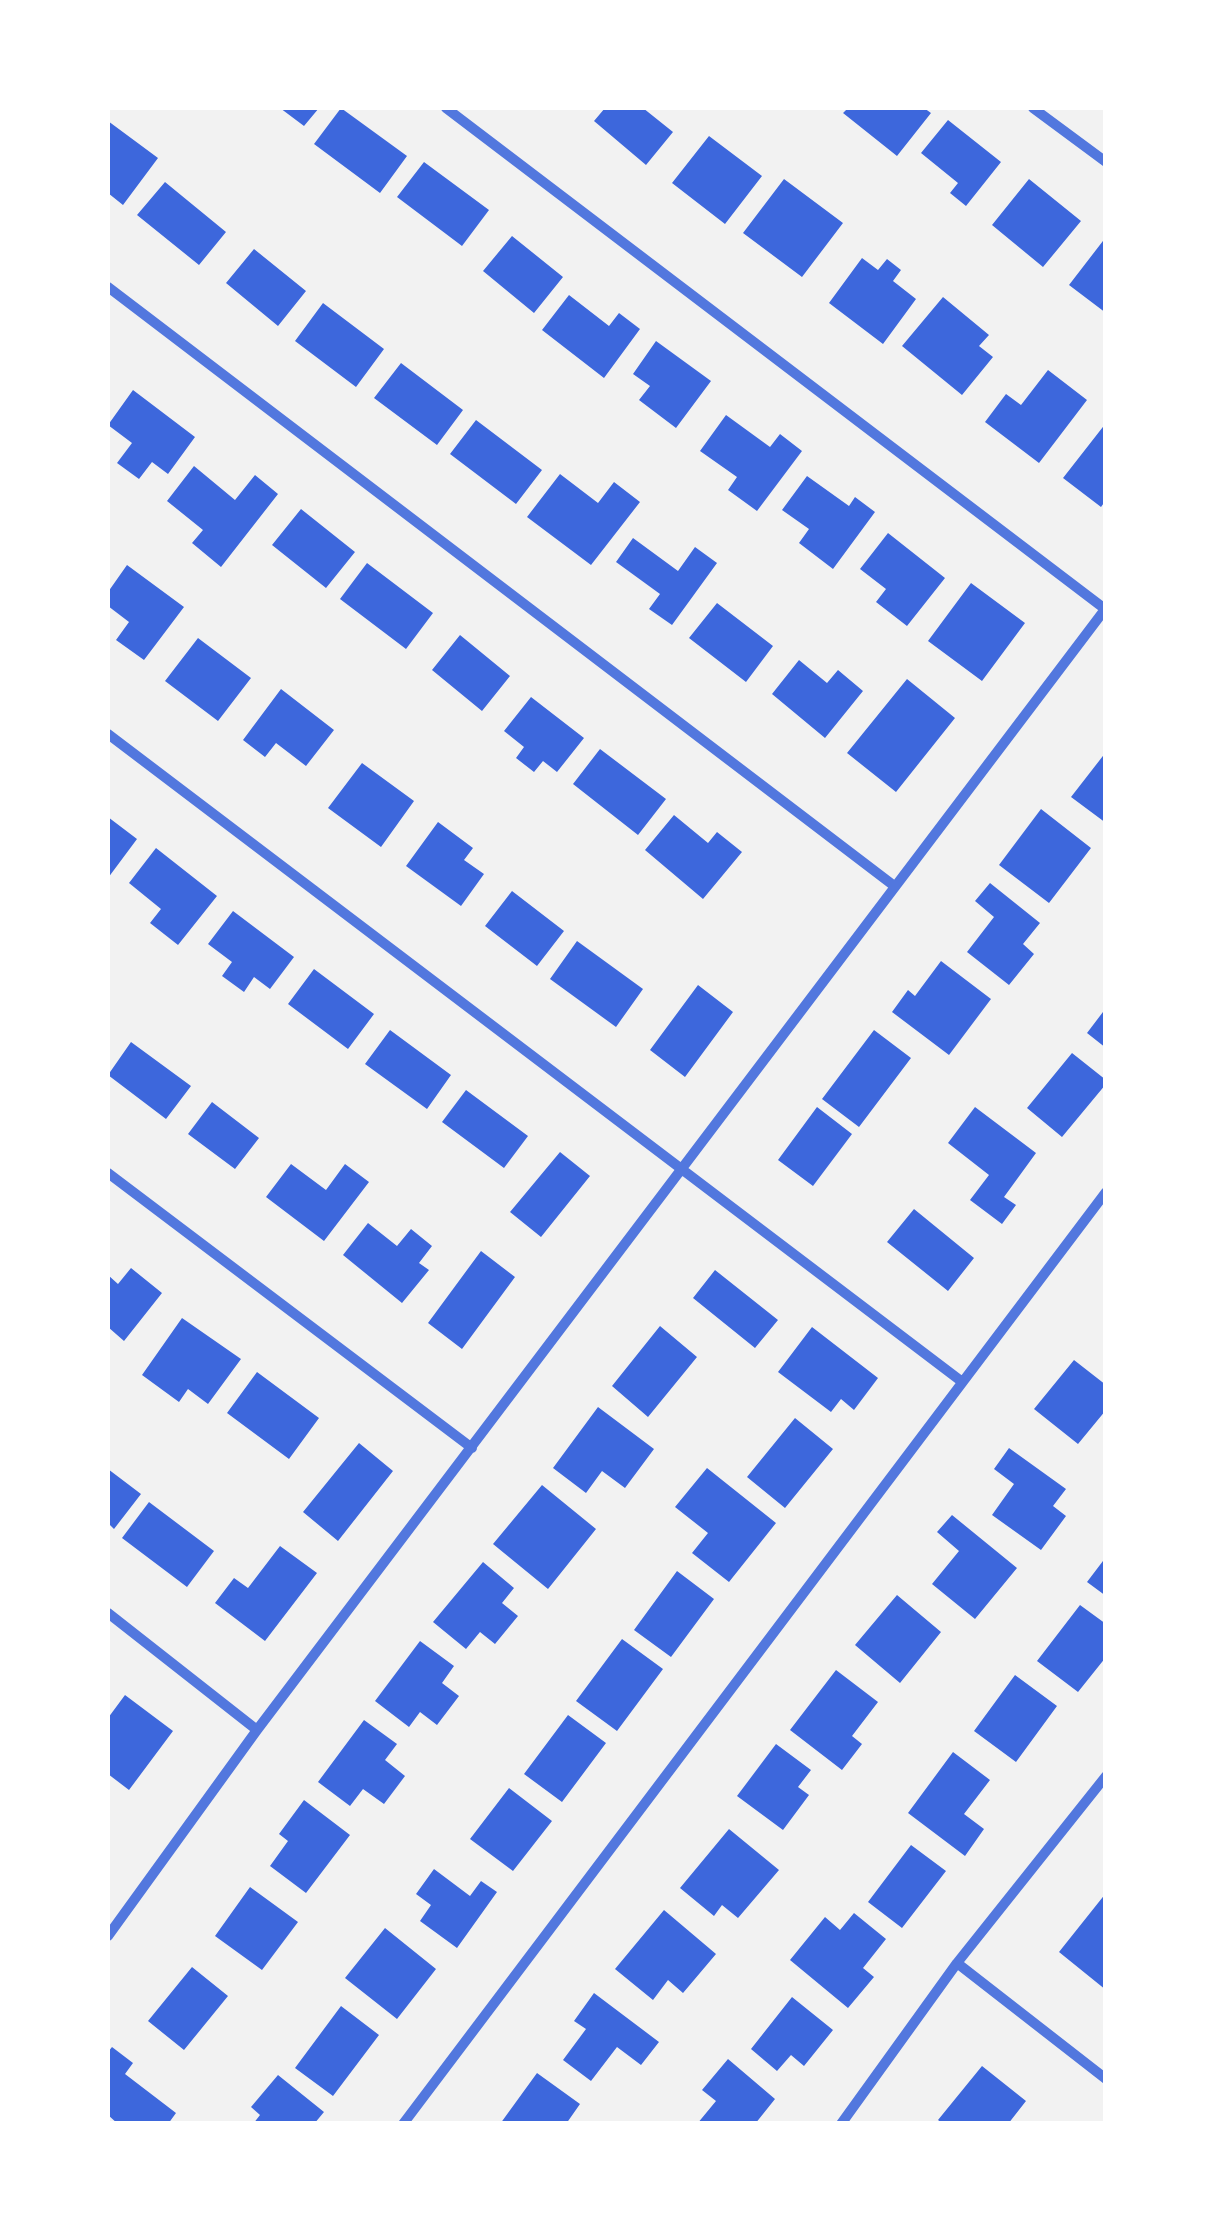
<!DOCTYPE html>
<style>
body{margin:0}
#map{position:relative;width:1213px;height:2231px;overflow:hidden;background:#f2f2f2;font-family:"Zilla Slab",serif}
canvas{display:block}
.frame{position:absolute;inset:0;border:110px solid #fff;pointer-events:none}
</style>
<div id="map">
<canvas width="1213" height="2231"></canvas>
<div class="frame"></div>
</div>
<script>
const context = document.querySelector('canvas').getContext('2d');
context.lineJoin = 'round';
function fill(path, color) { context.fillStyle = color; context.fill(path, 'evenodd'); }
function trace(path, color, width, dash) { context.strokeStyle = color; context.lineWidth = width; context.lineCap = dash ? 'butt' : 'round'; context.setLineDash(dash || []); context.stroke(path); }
fill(new Path2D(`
 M280,108H319L304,126Z
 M341,108L407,156L380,193L314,144Z
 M605,108H643L673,132L646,165L594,121Z
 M848,108H924L931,113L897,156L843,113Z
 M948,120L1001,162L966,206L950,193L958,183L921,153Z
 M108,121L158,158L123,205L108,193Z
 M709,136L762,176L725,224L672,183Z
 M424,162L489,210L462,246L397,197Z
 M784,179L843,223L802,277L743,233Z
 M1029,179L1081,221L1043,267L992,225Z
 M165,182L226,232L199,265L137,215Z
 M512,236L563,277L534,313L483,271Z
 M1106,237V313L1069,285Z
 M254,249L306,291L278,326L226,283Z
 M862,258L878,270L887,259L901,270L893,281L916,299L883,344L829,303Z
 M569,295L609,326L619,313L640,329L604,378L542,330Z
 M943,297L989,335L979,346L993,357L962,395L902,346Z
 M323,303L384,349L356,387L295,341Z
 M656,341L711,381L676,428L639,400L650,386L633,374Z
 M401,363L463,410L437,445L374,398Z
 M1048,370L1087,400L1039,463L985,422L1006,394L1021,405Z
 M133,390L195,437L168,474L152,462L139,479L117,463L132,443L108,425Z
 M726,415L770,447L780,434L802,451L757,511L728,490L737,477L700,451Z
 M476,420L542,470L516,504L450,454Z
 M1106,423V500L1101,507L1063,478Z
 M194,466L235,500L255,475L278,494L221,567L192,543L203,530L167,501Z
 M560,474L598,503L614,482L640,502L591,565L527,517Z
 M807,476L849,506L855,497L875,512L833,569L799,543L809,529L782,510Z
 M301,509L355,552L326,588L272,545Z
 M888,533L945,578L907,626L876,602L886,589L860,569Z
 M633,538L678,571L695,547L717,563L672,625L649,609L660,594L616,562Z
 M367,563L433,613L406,649L340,599Z
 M127,565L184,607L144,660L116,640L129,622L108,606V592Z
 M971,583L1025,623L982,681L928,641Z
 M717,603L773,646L746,682L689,638Z
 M460,635L510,676L482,711L432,670Z
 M198,638L251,678L218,721L165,681Z
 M799,660L827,683L838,670L863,691L825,738L772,694Z
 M907,679L955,718L896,792L847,753Z
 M281,689L334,730L306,766L276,743L265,757L243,740Z
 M531,697L584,738L557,772L543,761L534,772L516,758L524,747L504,731Z
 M600,749L666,799L638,835L573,784Z
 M1106,752V823L1071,797Z
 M362,763L414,801L381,847L328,808Z
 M1041,809L1091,848L1049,903L999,865Z
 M674,815L708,843L717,832L742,852L703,899L645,850Z
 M108,817L137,839L108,878Z
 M438,822L473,848L464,860L484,874L461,906L406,866Z
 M156,848L217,896L178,945L150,923L161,909L129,883Z
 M990,883L1040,923L1023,944L1034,954L1009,985L967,952L994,917L975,901Z
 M512,891L564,931L537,966L485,926Z
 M233,911L294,957L270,989L254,977L244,992L222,976L232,962L208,944Z
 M577,941L643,989L616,1027L550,979Z
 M941,961L991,999L949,1055L892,1012L908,990L915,996Z
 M314,969L374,1014L348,1049L288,1004Z
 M698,985L733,1012L685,1077L650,1050Z
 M1106,1008V1048L1087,1033Z
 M390,1030L451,1075L427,1109L365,1064Z
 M874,1030L911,1058L859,1127L822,1099Z
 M131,1042L191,1086L166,1119L108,1075Z
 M1072,1053L1106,1080V1084L1062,1137L1027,1108Z
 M466,1090L528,1136L504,1168L442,1122Z
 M212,1102L259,1138L235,1169L188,1134Z
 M817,1107L852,1134L813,1186L778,1160Z
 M975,1107L1036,1153L1004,1197L1016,1205L1002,1224L970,1200L989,1175L948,1143Z
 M560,1152L590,1176L541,1237L510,1212Z
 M291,1164L326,1190L345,1164L369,1182L324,1241L266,1197Z
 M914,1209L974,1258L948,1291L887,1242Z
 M368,1223L397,1246L411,1229L432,1246L419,1263L429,1270L402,1303L343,1255Z
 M481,1251L515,1277L462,1349L428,1323Z
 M131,1268L162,1293L124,1341L108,1327V1275L118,1284Z
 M715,1270L778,1320L755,1348L693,1298Z
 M182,1318L241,1359L208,1404L188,1389L179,1402L142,1375Z
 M660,1326L697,1357L648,1417L612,1386Z
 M812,1327L878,1378L854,1410L841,1399L831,1412L778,1372Z
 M1074,1360L1106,1385V1410L1078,1444L1034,1409Z
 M257,1372L319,1418L289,1459L227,1413Z
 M598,1407L654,1449L625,1488L602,1471L586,1493L553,1468Z
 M795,1418L833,1449L785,1508L747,1477Z
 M359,1443L393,1471L338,1541L303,1512Z
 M1009,1448L1066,1489L1053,1506L1066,1516L1041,1550L992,1515L1014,1484L994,1469Z
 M707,1468L776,1523L729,1582L692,1553L708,1533L675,1507Z
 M108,1469L141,1494L114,1529L108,1523Z
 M542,1485L596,1529L548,1589L493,1544Z
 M149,1502L214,1551L187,1587L122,1538Z
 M952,1515L1017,1568L975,1619L932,1584L959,1551L937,1532Z
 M280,1546L317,1573L265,1641L215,1603L234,1578L248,1588Z
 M1106,1557V1596L1087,1582Z
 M483,1562L514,1588L502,1603L518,1616L495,1644L480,1632L466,1649L433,1622Z
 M677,1571L714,1599L671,1657L634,1630Z
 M897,1595L941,1632L900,1683L855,1645Z
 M1080,1605L1106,1624V1657L1078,1692L1037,1661Z
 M622,1639L663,1669L617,1731L576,1701Z
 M420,1641L454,1666L442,1683L459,1696L437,1725L420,1712L409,1727L375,1701Z
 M836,1670L878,1702L852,1736L862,1744L842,1770L790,1730Z
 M1015,1675L1057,1706L1016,1762L974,1731Z
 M125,1695L173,1731L129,1790L108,1774V1718Z
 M568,1715L606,1743L562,1802L524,1774Z
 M364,1720L397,1744L385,1760L405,1776L384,1804L363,1789L350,1806L318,1782Z
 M776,1744L811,1770L798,1787L809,1795L783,1830L737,1796Z
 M953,1752L990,1780L964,1814L984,1829L965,1856L908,1813Z
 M509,1788L552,1821L513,1871L470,1839Z
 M304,1800L350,1835L306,1893L270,1866L288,1841L279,1834Z
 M729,1829L779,1870L738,1918L722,1905L714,1916L680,1888Z
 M911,1845L946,1871L902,1928L868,1902Z
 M434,1869L470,1896L481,1881L497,1892L457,1948L420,1921L431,1905L416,1894Z
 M250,1887L298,1922L262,1970L215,1936Z
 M1106,1893V1990L1059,1952Z
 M664,1910L716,1954L683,1993L668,1980L653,2000L615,1969Z
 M854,1913L886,1939L863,1968L874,1977L848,2008L790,1960L825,1917L840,1930Z
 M385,1928L436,1969L397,2019L345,1978Z
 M192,1967L228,1996L184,2050L148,2021Z
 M594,1993L659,2042L641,2065L617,2047L591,2081L563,2060L586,2029L574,2021Z
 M792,1997L833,2030L804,2066L791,2055L777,2071L751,2049Z
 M341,2006L379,2035L333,2096L295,2068Z
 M112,2047L133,2063L125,2074L176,2113L168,2124H118L108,2115V2052Z
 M728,2059L775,2099L755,2124H697L716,2101L702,2090Z
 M982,2066L1026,2101L1008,2124H943L938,2120Z
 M537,2073L580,2104L566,2124H500Z
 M278,2075L324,2112L314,2124H253L260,2115L251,2107Z`), '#3d67dc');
trace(new Path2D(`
 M446,108L1105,609
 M1033,108L1106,162
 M108,287L893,885
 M108,734L961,1381
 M108,1173L472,1448
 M108,1613L257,1730
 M108,1936L257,1730L1106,608
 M957,1963L1106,2079
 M403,2124L1106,1192
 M841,2124L957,1963L1106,1776`), '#5277de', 10);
</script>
